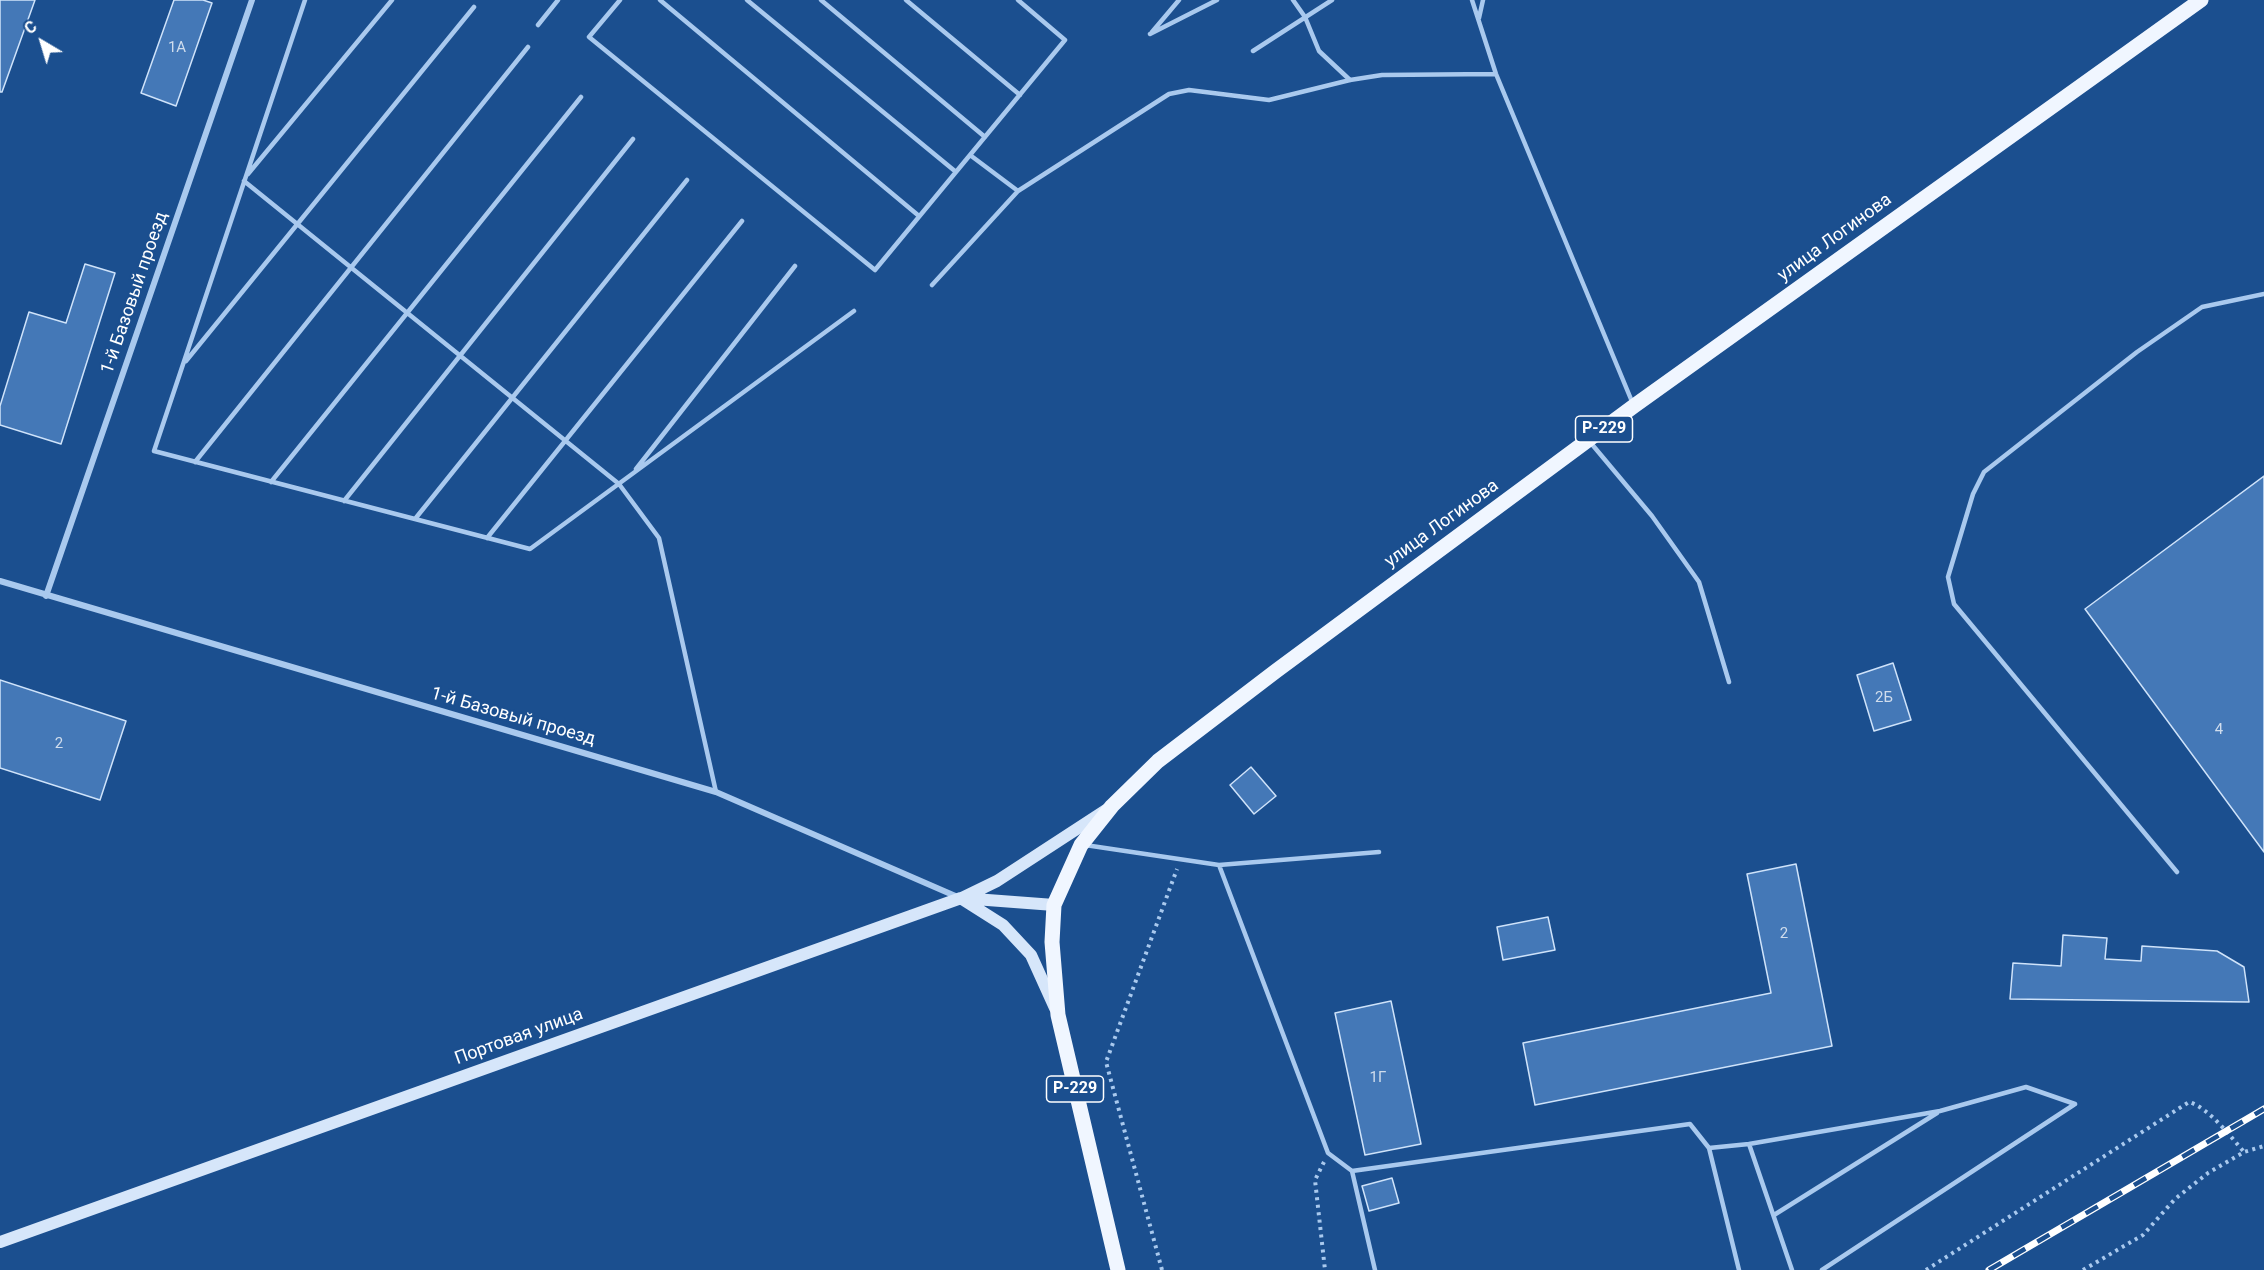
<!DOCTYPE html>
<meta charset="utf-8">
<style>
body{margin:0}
#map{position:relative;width:2264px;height:1270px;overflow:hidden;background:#1b4f8f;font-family:Roboto,sans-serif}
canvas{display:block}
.north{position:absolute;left:12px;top:12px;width:60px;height:60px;-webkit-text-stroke:4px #1b4f8f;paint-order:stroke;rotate:322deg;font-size:16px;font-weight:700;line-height:24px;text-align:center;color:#fff}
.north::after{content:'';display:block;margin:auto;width:21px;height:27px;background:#fff;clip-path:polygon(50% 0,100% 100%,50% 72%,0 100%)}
</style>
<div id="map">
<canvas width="2264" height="1270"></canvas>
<div class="north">С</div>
</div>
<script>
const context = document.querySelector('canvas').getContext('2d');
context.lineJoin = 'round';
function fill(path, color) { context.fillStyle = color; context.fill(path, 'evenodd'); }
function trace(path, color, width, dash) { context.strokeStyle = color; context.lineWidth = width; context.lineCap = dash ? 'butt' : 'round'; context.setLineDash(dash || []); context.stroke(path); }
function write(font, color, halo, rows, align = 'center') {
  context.font = font + ' Roboto,sans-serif'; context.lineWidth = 4.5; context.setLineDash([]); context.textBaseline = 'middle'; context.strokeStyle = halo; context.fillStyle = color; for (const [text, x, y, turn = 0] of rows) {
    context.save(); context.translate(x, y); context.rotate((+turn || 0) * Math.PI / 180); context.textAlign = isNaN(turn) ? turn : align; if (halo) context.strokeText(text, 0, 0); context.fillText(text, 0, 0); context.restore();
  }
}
const building = new Path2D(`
 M0,0H35L2,92H0Z
 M174,0H203L212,3L176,106L141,93Z
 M85,264L115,273L61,444L0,425V406L29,312L66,323Z
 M2264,476V852L2085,609Z
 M1893,663L1911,720L1874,731L1857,675Z
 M0,680L126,721L100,800L0,768Z
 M1251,767L1276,796L1254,814L1230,785Z
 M1796,864L1832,1046L1535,1105L1523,1043L1771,993L1747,874Z
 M1548,917L1555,950L1503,960L1497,927Z
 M2063,935L2107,938L2105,959L2141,961L2142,946L2217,951L2244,967L2249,1002L2010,999L2013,963L2061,966Z
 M1391,1001L1421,1144L1365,1155L1335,1013Z
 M1392,1178L1399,1203L1369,1211L1362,1186Z`);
fill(building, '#4478b7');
trace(building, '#cfe3fa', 1.5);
trace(new Path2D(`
 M1324,1162L1315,1180L1325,1270
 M1162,1270L1106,1062L1177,869
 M1926,1270L2189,1102C2209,1108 2231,1137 2244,1152
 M2083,1270L2143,1235L2175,1199L2208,1173L2244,1152L2264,1146`), '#a9c9ee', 4, [3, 4.5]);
trace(new Path2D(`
 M305,0L154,451L530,549L854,311
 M620,0L589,37L875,270L1065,40L1018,0
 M660,0L919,216
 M747,0L956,172
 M821,0L985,137
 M906,0L1020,95
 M1293,0L1305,17L1319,51L1350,80
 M1472,0L1496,74L1633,404
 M1479,18L1483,0
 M538,25L558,0
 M1152,32L1179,0
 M1150,34L1217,0
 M1253,51L1332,0
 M970,155L1018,191
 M248,174L392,0
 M244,181L619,484L659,538L716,792
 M932,285L1018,191L1169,94L1189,90L1269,100L1350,80L1382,75L1496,74
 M186,361L474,7
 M1590,442L1652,516L1699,582L1729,682
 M195,462L528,47
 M636,469L795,266
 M271,482L581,97
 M344,501L633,139
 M415,519L687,180
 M487,538L742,221
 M1085,845L1219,865
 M2177,872L1954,604L1948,577L1973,494L1984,472L2137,352L2202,307L2264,294
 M1749,1144L1940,1111L2026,1087L2075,1104
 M1352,1171L1690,1124L1709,1148
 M1774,1215L1937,1113
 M1375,1270L1352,1171L1328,1153L1219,865L1379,852
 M1739,1270L1709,1148L1749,1144L1792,1270
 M1822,1270L2075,1104`), '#a9c9ee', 4.5);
trace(new Path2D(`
 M0,581L716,792L960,898
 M46,596L252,0`), '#a9c9ee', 6);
trace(new Path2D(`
 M962,898L997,881L1106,810
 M962,899L1003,925L1031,955L1055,1008
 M0,1242L961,898L1054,905`), '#d6e6fa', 12);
trace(new Path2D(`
 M1118,1270L1058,1015L1052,942L1054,905L1081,845L1112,806L1158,761L1276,671L1634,406L2201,0`), '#f0f6ff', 15);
const rail = new Path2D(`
 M1989,1270L2264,1109`);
trace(rail, '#fff', 7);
trace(rail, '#1b4f8f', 4.5, [14]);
write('15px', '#d0dded', null, [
 ["1А",177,48],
 ["2Б",1884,698],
 ["4",2219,730],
 ["2",59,744],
 ["2",1784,934],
 ["1Г",1378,1078]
]);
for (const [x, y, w] of [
 [1604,429,57],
 [1075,1089,57]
]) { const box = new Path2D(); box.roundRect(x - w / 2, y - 13, w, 26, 4.5); context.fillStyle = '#1b4f8f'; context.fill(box); trace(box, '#fff', 1.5); }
write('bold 16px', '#fff', null, [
 ["Р-229",1604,429],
 ["Р-229",1075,1089]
]);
write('18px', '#fff', '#1b4f8f', [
 ["улица Логинова",1835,238,-36],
 ["1-й Базовый проезд",135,293,-71],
 ["улица Логинова",1442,524,-36],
 ["1-й Базовый проезд",513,717,16],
 ["Портовая улица",519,1037,-20]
]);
</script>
